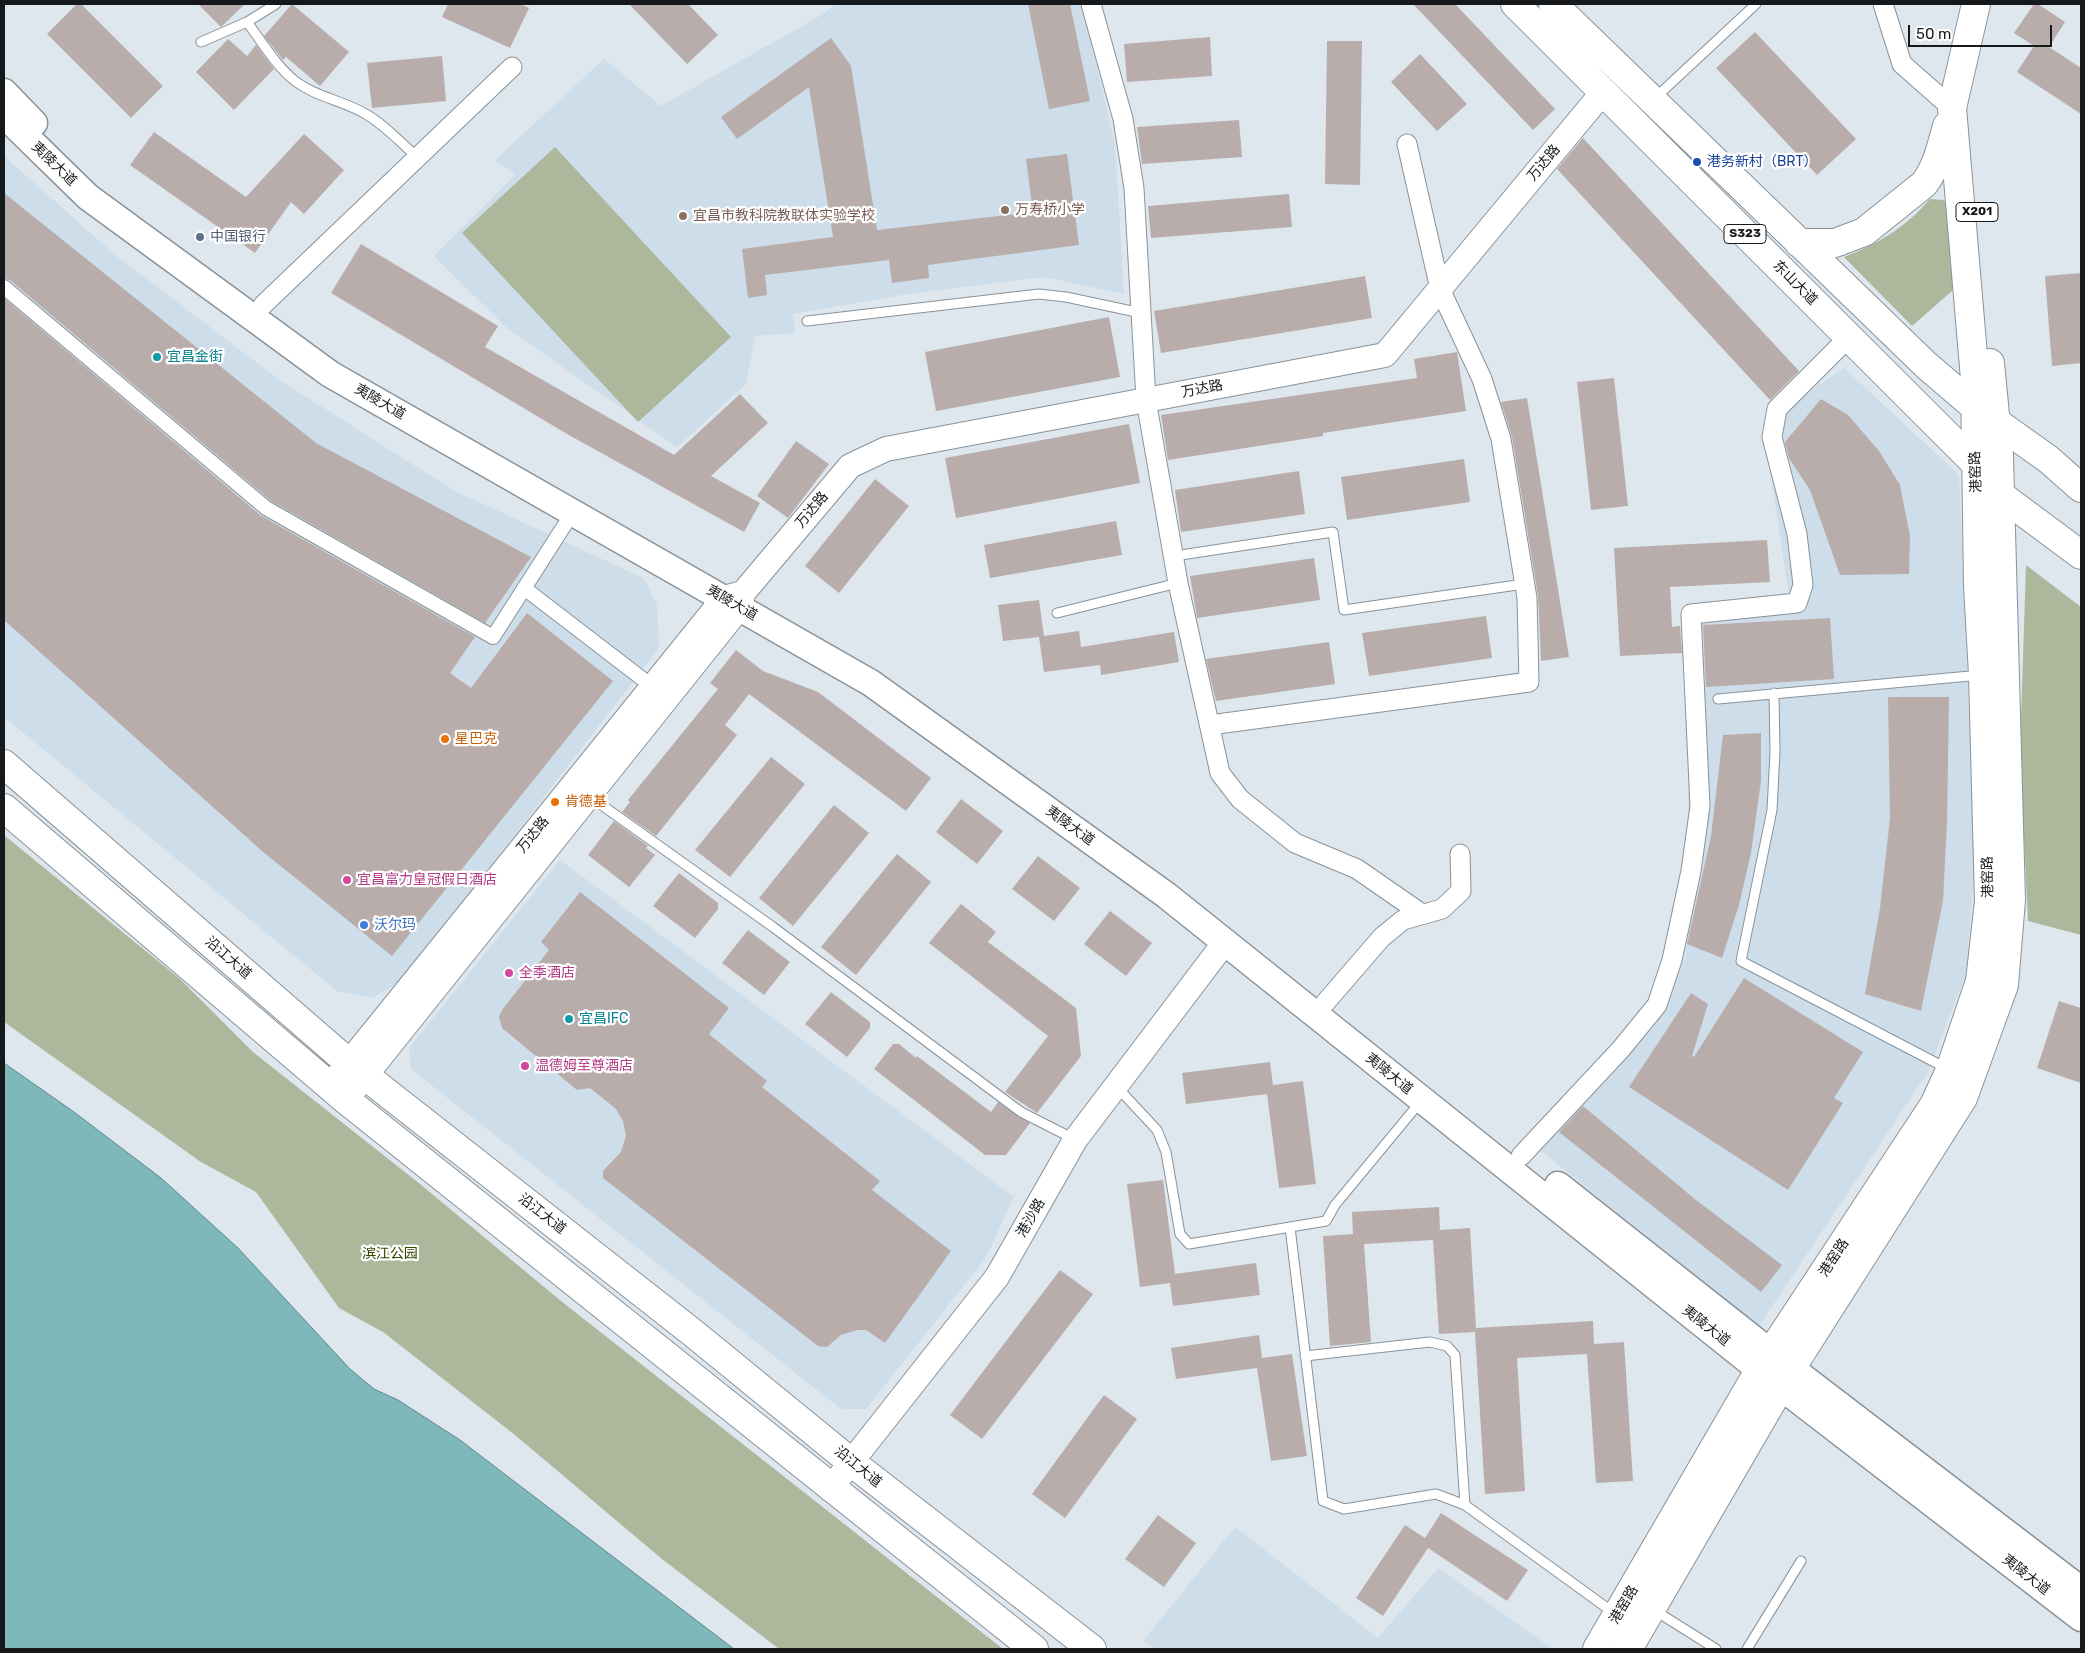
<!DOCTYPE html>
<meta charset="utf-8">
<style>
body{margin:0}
#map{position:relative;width:2085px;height:1653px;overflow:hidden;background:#dee7ee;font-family:Rubik,sans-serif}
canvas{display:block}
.frame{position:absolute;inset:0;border:5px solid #15191b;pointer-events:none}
.scale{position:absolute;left:1908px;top:25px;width:144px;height:22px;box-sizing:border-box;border:2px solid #15191b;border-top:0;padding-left:6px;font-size:15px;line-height:18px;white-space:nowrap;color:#15191b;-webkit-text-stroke:4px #fff;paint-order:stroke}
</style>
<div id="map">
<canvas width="2085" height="1653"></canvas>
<div class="frame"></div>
<div class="scale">50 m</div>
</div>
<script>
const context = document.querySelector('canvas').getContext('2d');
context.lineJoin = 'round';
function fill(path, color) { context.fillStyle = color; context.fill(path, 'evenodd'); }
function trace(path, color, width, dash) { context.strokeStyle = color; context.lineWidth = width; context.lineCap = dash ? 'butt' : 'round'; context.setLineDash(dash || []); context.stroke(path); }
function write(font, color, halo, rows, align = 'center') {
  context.font = font + ' Rubik,"Noto Sans SC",sans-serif'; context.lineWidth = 4.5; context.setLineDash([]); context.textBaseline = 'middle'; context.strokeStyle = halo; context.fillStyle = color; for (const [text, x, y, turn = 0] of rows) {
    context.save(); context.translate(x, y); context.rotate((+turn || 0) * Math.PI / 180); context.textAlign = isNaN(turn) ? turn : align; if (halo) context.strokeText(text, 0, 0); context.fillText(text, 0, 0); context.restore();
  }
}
fill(new Path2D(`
 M836,4H1082L1115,144L1124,294L1044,277L908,294L793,314L795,333L755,336L746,384L677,447L507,328L434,256L515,175L495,160L604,59L661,106L823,14Z
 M4,156L115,255L281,381L455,491L643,578L657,605L659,648L402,981L372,998L337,991L4,717Z
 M1844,368L1959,475L1975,863L1966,974L1928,1072L1759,1326L1540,1150L1656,1024L1686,956L1689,731L1683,607L1789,595L1763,423Z
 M560,860L1014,1197L985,1259L866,1409H841L411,1069L409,1048Z
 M1235,1527L1378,1638L1438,1568L1553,1649H1154L1143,1641Z`), '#cddde9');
fill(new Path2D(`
 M555,147L731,337L638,422L462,233Z
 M1930,199L1944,200L1952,218V291L1912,326L1844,257C1878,244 1906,227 1930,199Z
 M2026,565L2081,607V935L2028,921L2020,752Z
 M4,835L180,979L253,1052L420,1184L561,1301L1003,1649H779L662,1559L515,1435L383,1332L339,1308L256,1192L201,1162L4,1022Z`), '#adb79c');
const water = new Path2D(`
 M4,1063L74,1112L161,1178L238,1248L350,1369L374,1389L398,1400L460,1440L734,1649H4Z`);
fill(water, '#7eb8ba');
trace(water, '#5e888a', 1);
fill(new Path2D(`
 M77,4H81L163,86L131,118L47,34Z
 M198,4H245L221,27Z
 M292,4L349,52L320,86L286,57L283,60L264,36Z
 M448,4H520L529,8L510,48L442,17Z
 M629,4H688L718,35L687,64Z
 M1028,4H1070L1090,101L1049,109Z
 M1413,4H1455L1555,109L1533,130Z
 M2034,4H2038L2065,22L2049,47L2081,68V114L2017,72L2034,46L2014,33Z
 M1755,32L1856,139L1817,175L1716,68Z
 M1210,37L1212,76L1127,82L1124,44Z
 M831,38L851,66L877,230L1033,212L1026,159L1067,154L1079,245L928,265L929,278L892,283L889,260L765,275L767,295L748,298L742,249L833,237L809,87L737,139L721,117Z
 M228,39L247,56L256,45L274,69L234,110L196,72Z
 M1327,41H1362L1360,185L1325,184Z
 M1420,54L1467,104L1437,131L1391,82Z
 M442,56L446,101L372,108L367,63Z
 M1239,120L1242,157L1142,164L1137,127Z
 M154,132L246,197L304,134L344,170L304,214L291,202L255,253L130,165Z
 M1583,138L1799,371L1770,400L1557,169Z
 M4,193L316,443L531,557L485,623L271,501L10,280L4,278Z
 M1289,194L1292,227L1151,238L1148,206Z
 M361,244L498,326L485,347L674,455L740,394L768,423L711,476L760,503L744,532L567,434L331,293Z
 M2081,273V363L2052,366L2045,276Z
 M1365,276L1372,318L1161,353L1154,311Z
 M4,298L260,515L475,637L450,673L471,688L527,613L613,681L392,956L262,851L4,620Z
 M1109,317L1120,377L936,411L925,352Z
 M1457,352L1466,411L1323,433V436L1168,460L1161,415L1417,378L1414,359Z
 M1614,378L1628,506L1591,510L1577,382Z
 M1527,398L1569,657L1541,661L1538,596L1512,437L1501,402Z
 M1821,399L1848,415L1879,451L1900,485L1910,536L1909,574L1840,575L1810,490L1789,458L1785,442Z
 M1129,424L1140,483L956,518L945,458Z
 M796,441L829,464L788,518L757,496Z
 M1464,459L1470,502L1347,520L1341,477Z
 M1299,471L1305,514L1181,532L1175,490Z
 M875,479L909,506L839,593L805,566Z
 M1116,521L1122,555L990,578L984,545Z
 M1767,540L1770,582L1670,587L1672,627L1680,626L1682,653L1620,656L1614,548Z
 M1314,558L1320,600L1197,618L1190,576Z
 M1039,600L1044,636L1079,631L1081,647L1174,632L1179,662L1101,675L1100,665L1044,672L1039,637L1003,641L998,605Z
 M1486,616L1492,658L1369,676L1362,633Z
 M1830,618L1834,679L1706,687L1703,625Z
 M1329,642L1335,684L1216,701L1206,659Z
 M736,650L763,671L818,692L931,778L906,811L749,694L725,725L737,735L656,836L622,812L630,802L628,800L718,689L710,683Z
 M1888,697H1949L1947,823L1943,901L1921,1011L1865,994L1880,908L1890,818Z
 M1761,733V781L1751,853L1739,905L1722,958L1687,944L1711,836L1723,735Z
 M771,757L805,784L730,877L695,850Z
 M961,799L1003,831L977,864L936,832Z
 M834,805L869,833L793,926L759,898Z
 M614,821L648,846L646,848L655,855L629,887L588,855Z
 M897,854L931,882L856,975L821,947Z
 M1038,856L1080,888L1054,921L1012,889Z
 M679,873L718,903V909L695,938L653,906Z
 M580,892L729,1008L709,1034L767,1081L762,1087L880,1181L872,1190L951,1251L885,1343L866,1330H857L841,1335L827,1347L818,1346L603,1178V1171L621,1152L626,1136L623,1121L616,1109L590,1088L577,1090L502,1028L499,1017L502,1010L549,950L541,942Z
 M961,904L996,932L988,942L1076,1008L1081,1056L1037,1113L1005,1092L1048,1036L929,943Z
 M1110,911L1152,943L1126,976L1084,944Z
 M748,930L790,962L764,995L722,963Z
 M1744,978L1863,1052L1834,1098L1843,1103L1788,1190L1629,1087L1691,993L1708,1004L1692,1056L1694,1057Z
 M831,992L870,1022V1028L847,1057L805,1024Z
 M2059,1001L2081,1008V1083L2037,1068Z
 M893,1044H899L916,1058L917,1056L991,1112L998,1102L1030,1123L1006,1155H985L874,1069Z
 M1270,1062L1273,1085L1303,1081L1316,1184L1279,1188L1267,1094L1186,1104L1182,1073Z
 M1583,1106L1696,1200L1782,1265L1761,1292L1559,1132Z
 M1163,1180L1175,1274L1256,1263L1260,1295L1173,1306L1170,1283L1140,1287L1127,1184Z
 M1439,1207L1440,1230L1470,1228L1476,1328L1593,1321L1594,1344L1624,1342L1633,1481L1596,1483L1587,1354L1517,1358L1525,1491L1485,1494L1475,1332L1439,1334L1433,1240L1364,1244L1371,1342L1330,1346L1323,1236L1353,1234L1352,1212Z
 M1060,1270L1093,1294L982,1439L950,1415Z
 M1259,1335L1262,1358L1292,1354L1307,1456L1271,1461L1257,1368L1176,1379L1171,1348Z
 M1104,1395L1137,1419L1065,1518L1032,1494Z
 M1441,1513L1528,1570L1507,1601L1428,1548L1383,1616L1356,1598L1405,1525L1425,1538Z
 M1158,1515L1196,1543L1164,1587L1125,1559Z`), '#b9adac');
const service = new Path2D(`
 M247,22C262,42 276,66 295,81C316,97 341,100 364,113C384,124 400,142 417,157
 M201,42L247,22L276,4
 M1655,98L1756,4
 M807,321L1039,294L1066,297L1141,313
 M1174,556L1333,532L1344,610L1524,584
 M1057,613L1178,583
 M1774,693L1775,752L1772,810L1741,961L1948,1069
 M1718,699L1981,675
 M589,796L773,927L1021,1112L1074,1139
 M1116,1086L1157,1130L1166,1152L1180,1234L1189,1244L1326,1221L1335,1205L1421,1101
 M1290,1227L1323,1501L1344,1509L1436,1494L1465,1505L1614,1613
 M1305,1356L1430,1342L1447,1346L1455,1355L1465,1505
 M1654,1610L1716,1649
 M1747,1649L1801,1561`);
const pedestrian = new Path2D(`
 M4,287L266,508L493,637L573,512
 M524,588L653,687`);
const minor = new Path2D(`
 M1091,4L1123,119L1134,188L1146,400L1178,583L1220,773L1240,799L1295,843L1357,869L1422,914
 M1883,4L1902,64L1952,108
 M263,305L512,67
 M1210,725L1529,682L1527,598L1501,439L1482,379L1440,289L1407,144
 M1325,1003L1382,937L1403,920L1442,909L1461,891L1460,854
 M1521,1156L1621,1049L1657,1005L1672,960L1691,871L1700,806L1691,614L1797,603L1803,585L1797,534L1772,437L1777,409L1849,337`);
const tertiary = new Path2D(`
 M329,1087L724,598L742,593
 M346,1100L740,607L743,593L850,466L886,449L1385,355L1603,92
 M830,1489L997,1277L1075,1140L1225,942`);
const secondary = new Path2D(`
 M4,92L34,123
 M4,115L88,197L330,374L871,683L1166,895L1780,1386L2081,1618
 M1558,1185L1771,1353L2081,1590`);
const primary = new Path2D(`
 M1515,4L1976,464L1999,494L2081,555
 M1553,4L1926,365L1975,407L2048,459L2081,488
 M1799,243H1835L1864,232L1924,184C1937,167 1941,147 1947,126
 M4,764L349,1063L693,1333L851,1462L1092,1649
 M4,808L346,1100L1034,1649
 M1597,1649L1760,1369L1934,1105L1950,1070L1980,981L1989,901L1983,675L1978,586L1975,379L1952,108L1976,4
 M1628,1649L1792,1367L1963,1098L2004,985L2011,900L1999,456L1990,363`);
trace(service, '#899299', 11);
trace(pedestrian, '#899299', 16);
trace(minor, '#899299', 21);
trace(tertiary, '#899299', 26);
trace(secondary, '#899299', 29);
trace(primary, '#899299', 30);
trace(service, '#fff', 9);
trace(pedestrian, '#fff', 14);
trace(minor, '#fff', 19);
trace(tertiary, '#fff', 24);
trace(secondary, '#fff', 26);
trace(primary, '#fff', 28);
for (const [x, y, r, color] of [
 [1697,162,5,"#1a4fb4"],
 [1005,210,5,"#8d6e63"],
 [683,216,5,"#8d6e63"],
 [200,237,5,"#5c6f8a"],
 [157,357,5,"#0f9aa8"],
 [445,739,5,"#e8710a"],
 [555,802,5,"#e8710a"],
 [347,880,5,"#d1479c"],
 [364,925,5,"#3f7fe0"],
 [509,973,5,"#d1479c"],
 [569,1019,5,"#0f9aa8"],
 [525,1066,5,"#d1479c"]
]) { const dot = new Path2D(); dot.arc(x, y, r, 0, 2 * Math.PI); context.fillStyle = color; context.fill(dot); trace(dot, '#fff', 2); }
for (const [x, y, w] of [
 [1977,212,42],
 [1745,234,42]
]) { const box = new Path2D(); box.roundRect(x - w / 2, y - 9.5, w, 19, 4); context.fillStyle = '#fff'; context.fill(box); trace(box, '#15191b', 1); }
write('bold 12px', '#15191b', null, [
 ["X201",1977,212],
 ["S323",1745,234]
]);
write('14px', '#164399', '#fff', [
 ["港务新村（BRT）",1707,162]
], 'left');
write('14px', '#15191b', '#fff', [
 ["万达路",1544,163,-50],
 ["夷陵大道",54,164,44],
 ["东山大道",1795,283,45],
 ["万达路",1202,389,-11],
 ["夷陵大道",380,402,30],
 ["港窑路",1976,472,-92],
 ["万达路",812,510,-50],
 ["夷陵大道",732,603,30],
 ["夷陵大道",1070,826,36],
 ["万达路",533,835,-51],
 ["港窑路",1988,877,-91],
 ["沿江大道",228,958,41],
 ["夷陵大道",1389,1074,39],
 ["沿江大道",542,1214,38],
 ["港沙路",1031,1218,-60],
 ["港窑路",1834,1258,-57],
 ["夷陵大道",1706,1326,38],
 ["沿江大道",858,1467,39],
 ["夷陵大道",2026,1575,38],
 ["港窑路",1624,1605,-59]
]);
write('14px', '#785e54', '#fff', [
 ["万寿桥小学",1015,210],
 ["宜昌市教科院教联体实验学校",693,216]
], 'left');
write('14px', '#4e5e75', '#fff', [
 ["中国银行",210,237]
], 'left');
write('14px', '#0d838f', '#fff', [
 ["宜昌金街",167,357],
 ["宜昌IFC",579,1019]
], 'left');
write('14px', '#c56008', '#fff', [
 ["星巴克",455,739],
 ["肯德基",565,802]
], 'left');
write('14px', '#b23c85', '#fff', [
 ["宜昌富力皇冠假日酒店",357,880],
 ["全季酒店",519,973],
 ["温德姆至尊酒店",535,1066]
], 'left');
write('14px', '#366cbe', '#fff', [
 ["沃尔玛",374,925]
], 'left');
write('14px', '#324501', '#fff', [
 ["滨江公园",390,1254]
]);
</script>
